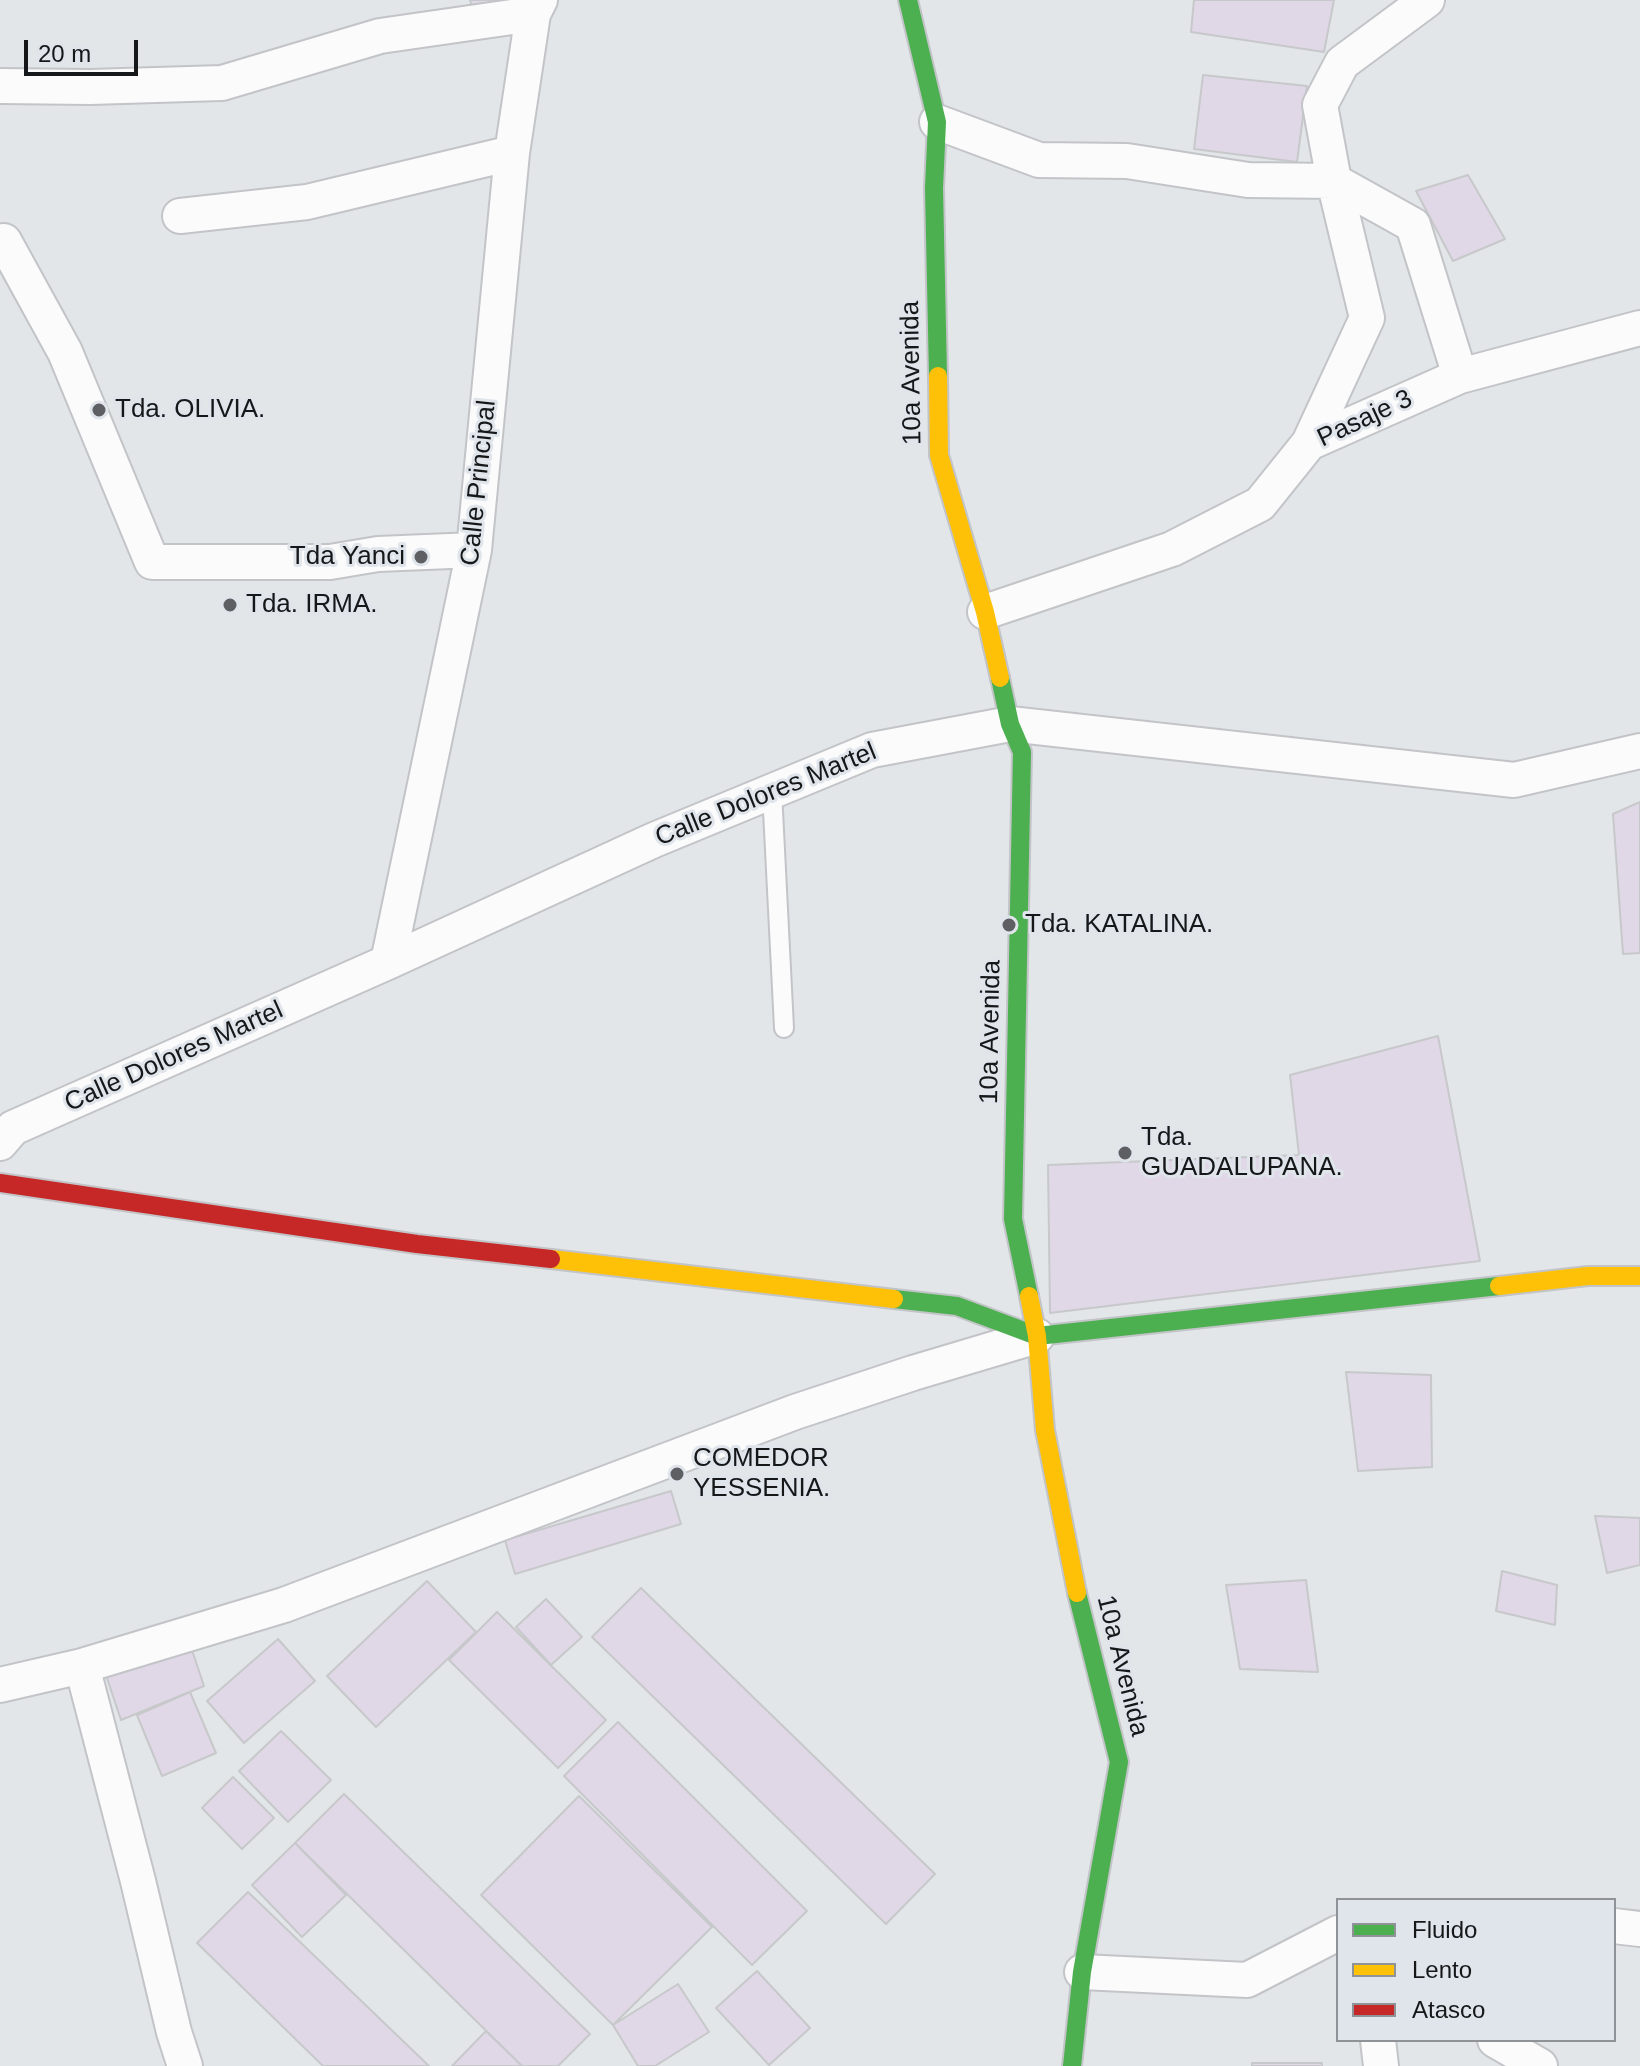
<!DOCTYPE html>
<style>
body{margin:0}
#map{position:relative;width:1640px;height:2066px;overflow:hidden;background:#e3e6e9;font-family:Helvetica,sans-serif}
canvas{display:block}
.legend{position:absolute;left:1336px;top:1898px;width:280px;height:144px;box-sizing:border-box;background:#e0e5ec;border:2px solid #8f9398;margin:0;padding:10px 14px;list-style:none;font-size:24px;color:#151719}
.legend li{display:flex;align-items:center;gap:16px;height:40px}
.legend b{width:40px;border:2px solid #8f9398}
.scale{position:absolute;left:24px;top:40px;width:114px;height:36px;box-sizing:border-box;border:4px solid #151719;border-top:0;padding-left:10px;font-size:24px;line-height:28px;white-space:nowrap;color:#151719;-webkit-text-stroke:6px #e0e5ec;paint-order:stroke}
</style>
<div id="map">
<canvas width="1640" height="2066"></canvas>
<ul class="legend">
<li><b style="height:10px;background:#4caf50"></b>Fluido</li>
<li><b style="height:10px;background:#ffc107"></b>Lento</li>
<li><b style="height:10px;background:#c62828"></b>Atasco</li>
</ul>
<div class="scale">20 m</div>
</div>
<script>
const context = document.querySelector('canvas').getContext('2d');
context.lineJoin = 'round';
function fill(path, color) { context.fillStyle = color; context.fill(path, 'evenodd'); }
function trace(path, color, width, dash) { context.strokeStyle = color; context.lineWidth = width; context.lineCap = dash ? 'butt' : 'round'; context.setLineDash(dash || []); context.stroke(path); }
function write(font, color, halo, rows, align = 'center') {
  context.font = font + ' Helvetica,sans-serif'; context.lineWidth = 6; context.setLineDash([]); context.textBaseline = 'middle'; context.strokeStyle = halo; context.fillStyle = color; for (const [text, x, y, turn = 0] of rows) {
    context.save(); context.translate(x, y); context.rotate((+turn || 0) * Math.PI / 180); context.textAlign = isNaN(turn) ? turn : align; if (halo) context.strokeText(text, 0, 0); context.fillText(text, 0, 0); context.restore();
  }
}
const building = new Path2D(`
 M470,0H518L473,11Z
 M1194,0H1334L1324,52L1191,32Z
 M1203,75L1307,86L1297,162L1194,149Z
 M1468,175L1505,239L1453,261L1416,191Z
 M1640,802V953L1623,954L1613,814Z
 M1438,1036L1480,1261L1050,1313L1048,1165L1299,1155L1290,1075Z
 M1346,1372L1431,1375L1432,1467L1358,1471Z
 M671,1491L681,1524L515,1574L505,1540Z
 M1595,1516L1640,1518V1565L1607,1573Z
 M1502,1571L1557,1585L1555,1625L1496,1611Z
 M1306,1580L1318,1672L1240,1669L1226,1585Z
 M427,1581L476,1632L376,1727L327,1676Z
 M641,1588L935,1874L886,1924L592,1637Z
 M546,1599L582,1637L551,1665L516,1627Z
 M497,1612L606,1720L558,1768L449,1660Z
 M278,1639L315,1681L244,1743L207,1701Z
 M191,1647L204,1686L121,1720L106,1675Z
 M190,1692L216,1753L162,1776L137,1715Z
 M618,1722L807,1911L752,1965L564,1776Z
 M281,1731L331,1780L288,1822L239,1771Z
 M233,1777L274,1818L242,1849L202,1808Z
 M344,1794L590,2034L558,2066H522L295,1843Z
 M579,1796L712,1927L613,2025L481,1895Z
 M295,1843L346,1895L302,1937L252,1885Z
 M248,1892L429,2066H323L197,1943Z
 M757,1971L810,2028L769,2065L716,2008Z
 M678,1984L709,2032L655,2066H638L613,2025Z
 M486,2031L522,2066H452Z
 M1252,2063H1322V2066H1252Z`);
fill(building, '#e0d8e7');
trace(building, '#c7c8ca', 2);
const lane = new Path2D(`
 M772,791L784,1028`);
const street = new Path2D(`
 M0,86L90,87L222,83L380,36L533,14
 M937,122L1039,160L1127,161L1248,180L1334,181L1320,105L1342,63L1427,0
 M180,216L307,202L512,153
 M4,241L65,352L152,562H330L378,554L474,550
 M1309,443L1367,318L1334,181L1413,225L1460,376
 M985,612L1172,549L1260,504L1309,443L1460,376L1640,328
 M388,962L474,550L512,153L533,14L540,0
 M0,1143L13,1128L388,962L654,840L872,750L1010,724L1514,780L1640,751
 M82,1666L138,1881L174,2032L185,2066
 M0,1685L82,1666L284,1605L795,1412L913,1373L1037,1336
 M1614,1926L1640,1929
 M1082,1972L1247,1980L1338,1933
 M1378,2040L1381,2066
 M1495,2040L1540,2066`);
const fast = new Path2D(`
 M908,0L937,122L934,188L938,376
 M1000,678L1010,724L1022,752L1013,1219L1029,1296
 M894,1299L957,1306L1037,1336L1499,1286
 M1072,2066L1082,1972L1119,1762L1077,1593`);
const slow = new Path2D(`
 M938,376L939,455L985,612L1000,678
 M551,1259L894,1299
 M1499,1286L1588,1276H1640
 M1029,1296L1037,1336L1045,1430L1077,1593`);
const jam = new Path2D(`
 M0,1183L417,1244L551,1259`);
trace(lane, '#c2c4c7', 22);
trace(street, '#c2c4c7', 38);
trace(fast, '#c2c4c7', 22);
trace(slow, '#c2c4c7', 22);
trace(jam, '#c2c4c7', 22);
trace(lane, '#fbfbfc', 18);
trace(street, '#fbfbfc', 34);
trace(fast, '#4caf50', 18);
trace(slow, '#ffc107', 18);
trace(jam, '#c62828', 18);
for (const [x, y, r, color] of [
 [99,410,8,"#5d5f62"],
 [421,557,8,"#5d5f62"],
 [230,605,8,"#5d5f62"],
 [1009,925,8,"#5d5f62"],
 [1125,1153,8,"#5d5f62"],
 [677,1474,8,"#5d5f62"]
]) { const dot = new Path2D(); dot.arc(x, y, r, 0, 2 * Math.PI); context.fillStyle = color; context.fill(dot); trace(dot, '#e0e5ec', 3); }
write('26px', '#151719', '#e0e5ec', [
 ["10a Avenida",912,373,-91],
 ["Pasaje 3",1365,419,-25],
 ["Calle Principal",479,483,-84],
 ["Calle Dolores Martel",766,795,-22],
 ["10a Avenida",991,1032,-89],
 ["Calle Dolores Martel",174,1057,-24],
 ["10a Avenida",1122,1666,76]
]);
write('26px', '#151719', '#e0e5ec', [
 ["Tda. OLIVIA.",115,410],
 ["Tda Yanci",405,557,"right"],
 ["Tda. IRMA.",246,605],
 ["Tda. KATALINA.",1025,925],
 ["Tda.",1141,1138],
 ["GUADALUPANA.",1141,1168],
 ["COMEDOR",693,1459],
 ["YESSENIA.",693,1489]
], 'left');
</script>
